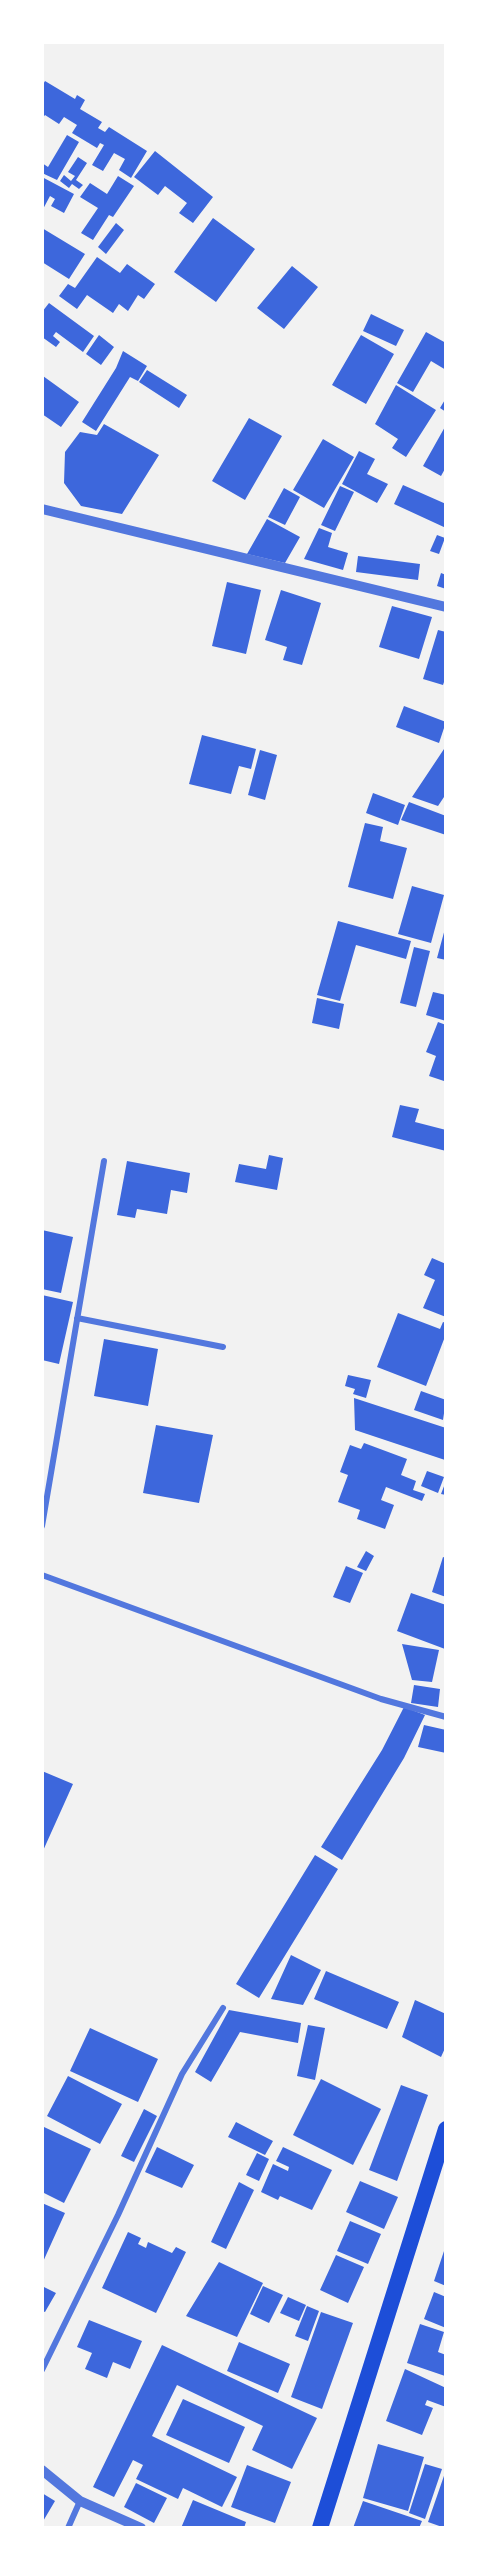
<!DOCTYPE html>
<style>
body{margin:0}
#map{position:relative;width:488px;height:2570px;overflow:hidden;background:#f2f2f2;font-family:"PT Sans Narrow",sans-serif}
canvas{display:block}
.frame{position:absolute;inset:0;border:44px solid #fff;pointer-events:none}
</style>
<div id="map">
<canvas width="488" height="2570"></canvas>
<div class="frame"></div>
</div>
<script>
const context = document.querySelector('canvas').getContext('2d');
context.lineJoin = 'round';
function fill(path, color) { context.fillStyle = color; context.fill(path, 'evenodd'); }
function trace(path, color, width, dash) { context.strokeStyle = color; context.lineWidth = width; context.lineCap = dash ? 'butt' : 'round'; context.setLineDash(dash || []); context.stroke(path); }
fill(new Path2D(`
 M45,81L75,99L77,95L85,100L80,109L102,122L98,128L105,132L109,127L147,151L131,178L119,170L125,159L114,153L103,171L92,165L104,145L100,143L97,148L72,133L77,125L64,117L59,124L45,115L42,119V86Z
 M67,135L79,142L57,180L42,173V163L48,167Z
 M155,151L213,197L193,223L179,213L187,203L165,186L158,195L134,177Z
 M78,157L87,163L76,180L83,185L79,189L72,184L69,188L60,181L64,175L71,181L75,176L68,172Z
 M118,176L134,186L113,217L109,215L93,240L81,233L98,208L80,197L90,183L107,194Z
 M42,177L74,194L64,213L51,206L55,199L50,196L42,211Z
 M213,218L255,249L216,302L174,272Z
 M116,223L124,230L106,254L98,247Z
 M42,228L85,254L69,279L42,262Z
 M97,257L120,273L127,264L155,284L144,299L138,295L128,311L119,304L113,313L87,295L77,309L59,296L68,284L75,288Z
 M292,266L318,287L284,329L257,308Z
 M49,303L94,336L83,352L56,332L53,336L60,342L56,347L42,337V312Z
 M371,314L404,330L396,346L363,331Z
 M426,332L446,343V370L431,361L413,392L397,383Z
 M99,335L114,347L101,365L86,354Z
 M361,335L394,354L366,404L332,385Z
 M123,351L147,366L138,381L130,377L96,431L82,422L116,368Z
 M147,370L187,395L179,408L139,382Z
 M43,376L79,402L61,427L42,414Z
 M396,385L436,410L406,457L392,448L398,439L375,424Z
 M446,398V412L440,408Z
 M249,418L282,436L245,500L212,481Z
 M104,424L159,455L122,514L81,506L64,483L65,452L80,432L97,435Z
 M446,425V467L441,476L423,466Z
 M323,439L354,457L324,508L293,490Z
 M359,451L375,459L367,474L388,484L377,503L342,484Z
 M403,485L446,504V528L394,504Z
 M340,486L354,492L335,531L321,525Z
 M284,488L300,497L285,525L268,517Z
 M267,519L300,537L285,563L247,554Z
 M319,528L332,533L328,547L348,553L343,570L304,559Z
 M437,535L445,538L439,554L430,551Z
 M358,556L420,564L418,580L356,572Z
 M441,573L446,575V589L437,586Z
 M227,582L261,590L246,654L212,646Z
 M281,590L321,603L302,665L283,660L287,647L265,640Z
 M392,606L432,617L419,659L379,647Z
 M438,630L446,632V676L443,685L423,679Z
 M404,706L446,722L439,743L396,727Z
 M202,735L256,749L251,769L239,766L231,794L189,784Z
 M446,746V794L438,806L412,797Z
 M260,750L277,755L265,800L248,795Z
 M373,793L405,805L398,825L366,813Z
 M409,802L446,816V835L401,820Z
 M365,823L383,827L380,841L407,848L393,899L348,887Z
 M412,886L444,895L431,943L398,934Z
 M338,921L411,941L406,959L356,945L340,1001L317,995Z
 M446,925V960L437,958Z
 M414,947L430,951L416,1007L400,1003Z
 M433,992L446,995V1021L426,1015Z
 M317,998L344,1004L339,1029L312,1023Z
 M438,1022L446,1025V1075L444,1081L429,1076L436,1056L426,1052Z
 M400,1105L419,1109L415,1122L446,1130V1151L392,1137Z
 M269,1155L283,1158L277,1190L235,1182L239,1164L266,1169Z
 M127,1161L190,1173L187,1193L171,1190L167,1214L137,1209L135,1218L117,1215Z
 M42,1230L73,1237L61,1293L42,1289Z
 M432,1258L446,1264V1317L423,1308L435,1280L424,1275Z
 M42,1295L73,1302L59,1364L42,1360Z
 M398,1313L440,1329L443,1322L446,1323V1334L426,1386L377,1367Z
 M104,1339L158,1349L148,1406L94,1396Z
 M348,1375L371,1380L366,1398L353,1394L355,1389L345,1386Z
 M421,1391L446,1400L443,1420L414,1410Z
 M354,1398L446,1428L445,1460L355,1430Z
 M156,1425L213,1435L199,1503L143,1493Z
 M364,1443L407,1459L401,1475L416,1481L413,1490L425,1494L422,1501L386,1487L381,1500L394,1505L385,1529L357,1519L360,1510L338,1502L348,1475L340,1472L350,1445L361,1449Z
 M427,1471L444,1477L438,1493L421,1486Z
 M446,1481V1495L441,1494Z
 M366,1551L374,1556L366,1571L357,1567Z
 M443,1557L446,1558V1597L432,1592Z
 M346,1566L363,1573L350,1603L333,1597Z
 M411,1593L446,1605L445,1649L397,1631Z
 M402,1644L439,1650L432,1682L412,1680Z
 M414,1685L440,1689L438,1707L411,1703Z
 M404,1707L425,1715L404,1758L342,1860L321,1847L382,1750Z
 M424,1725L446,1730V1753L418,1747Z
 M42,1771L73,1784L42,1853Z
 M315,1855L338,1869L259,1998L236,1984Z
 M291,1955L321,1970L303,2005L271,1999Z
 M326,1971L399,2002L387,2029L314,1999Z
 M415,2000L446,2014V2046L441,2057L402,2037Z
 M229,2010L301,2023L298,2043L240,2032L211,2082L195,2072Z
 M308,2025L325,2028L315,2080L297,2076Z
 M90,2028L158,2059L138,2102L70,2071Z
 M68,2076L122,2104L100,2144L47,2116Z
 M321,2079L381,2109L353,2165L293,2135Z
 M401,2085L428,2095L397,2181L369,2170Z
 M144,2109L157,2116L134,2162L121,2156Z
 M236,2122L273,2141L265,2155L228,2137Z
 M44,2127L91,2149L64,2203L42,2192Z
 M157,2147L194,2165L182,2188L145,2172Z
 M283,2147L332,2170L312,2210L280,2196L278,2200L261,2192L273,2164L288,2171L289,2167L276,2161Z
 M257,2153L269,2159L259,2181L246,2175Z
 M360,2181L398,2197L384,2229L346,2212Z
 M239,2182L254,2190L226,2249L211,2242Z
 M42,2203L65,2213L42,2264Z
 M350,2221L381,2234L368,2264L337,2251Z
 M128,2232L141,2238L138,2244L146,2248L148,2242L172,2253L176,2247L186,2252L156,2313L102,2288Z
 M446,2245V2286L434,2281Z
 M336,2255L364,2267L348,2303L320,2290Z
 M219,2262L263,2283L237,2337L186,2316Z
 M42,2286L56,2293L45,2312L42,2311Z
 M263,2286L283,2295L269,2323L250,2314Z
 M434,2292L446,2297V2328L424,2319Z
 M288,2297L306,2305L299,2321L280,2313Z
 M307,2306L319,2311L308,2341L295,2336Z
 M321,2312L353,2323L322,2409L291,2397Z
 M89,2320L142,2341L130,2369L113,2362L107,2378L85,2369L92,2353L77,2347Z
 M420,2324L444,2332L438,2352L446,2355L445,2376L407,2363Z
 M239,2342L290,2364L278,2393L227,2371Z
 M162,2345L317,2418L292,2469L252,2450L263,2426L177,2385L152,2436L237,2477L222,2507L183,2488L178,2499L136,2479L143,2465L133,2460L114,2497L93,2487Z
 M405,2369L446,2388V2407L427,2400L425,2405L433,2408L422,2435L386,2421Z
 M183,2399L245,2427L229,2463L166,2435Z
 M378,2444L424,2457L408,2511L363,2498Z
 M425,2464L442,2469L425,2519L409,2513Z
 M247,2465L291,2482L275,2523L231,2507Z
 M446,2470V2528H445L428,2522Z
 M136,2483L167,2498L154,2523L124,2507Z
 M42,2493L55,2501L42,2523Z
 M193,2500L246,2522L244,2528H181Z
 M363,2501L422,2521L419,2528H353Z`), '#3d67dc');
trace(new Path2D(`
 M77,1318L223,1347
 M42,1526L104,1161
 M42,1575L381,1699L446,1717
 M42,2370L118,2215L182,2074L223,2008
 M68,2528L80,2501`), '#5277de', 6);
trace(new Path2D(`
 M42,509L446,607
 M42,2470L80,2501L141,2528`), '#5277de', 10);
trace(new Path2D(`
 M320,2528L446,2129`), '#1d4ed8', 16);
</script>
